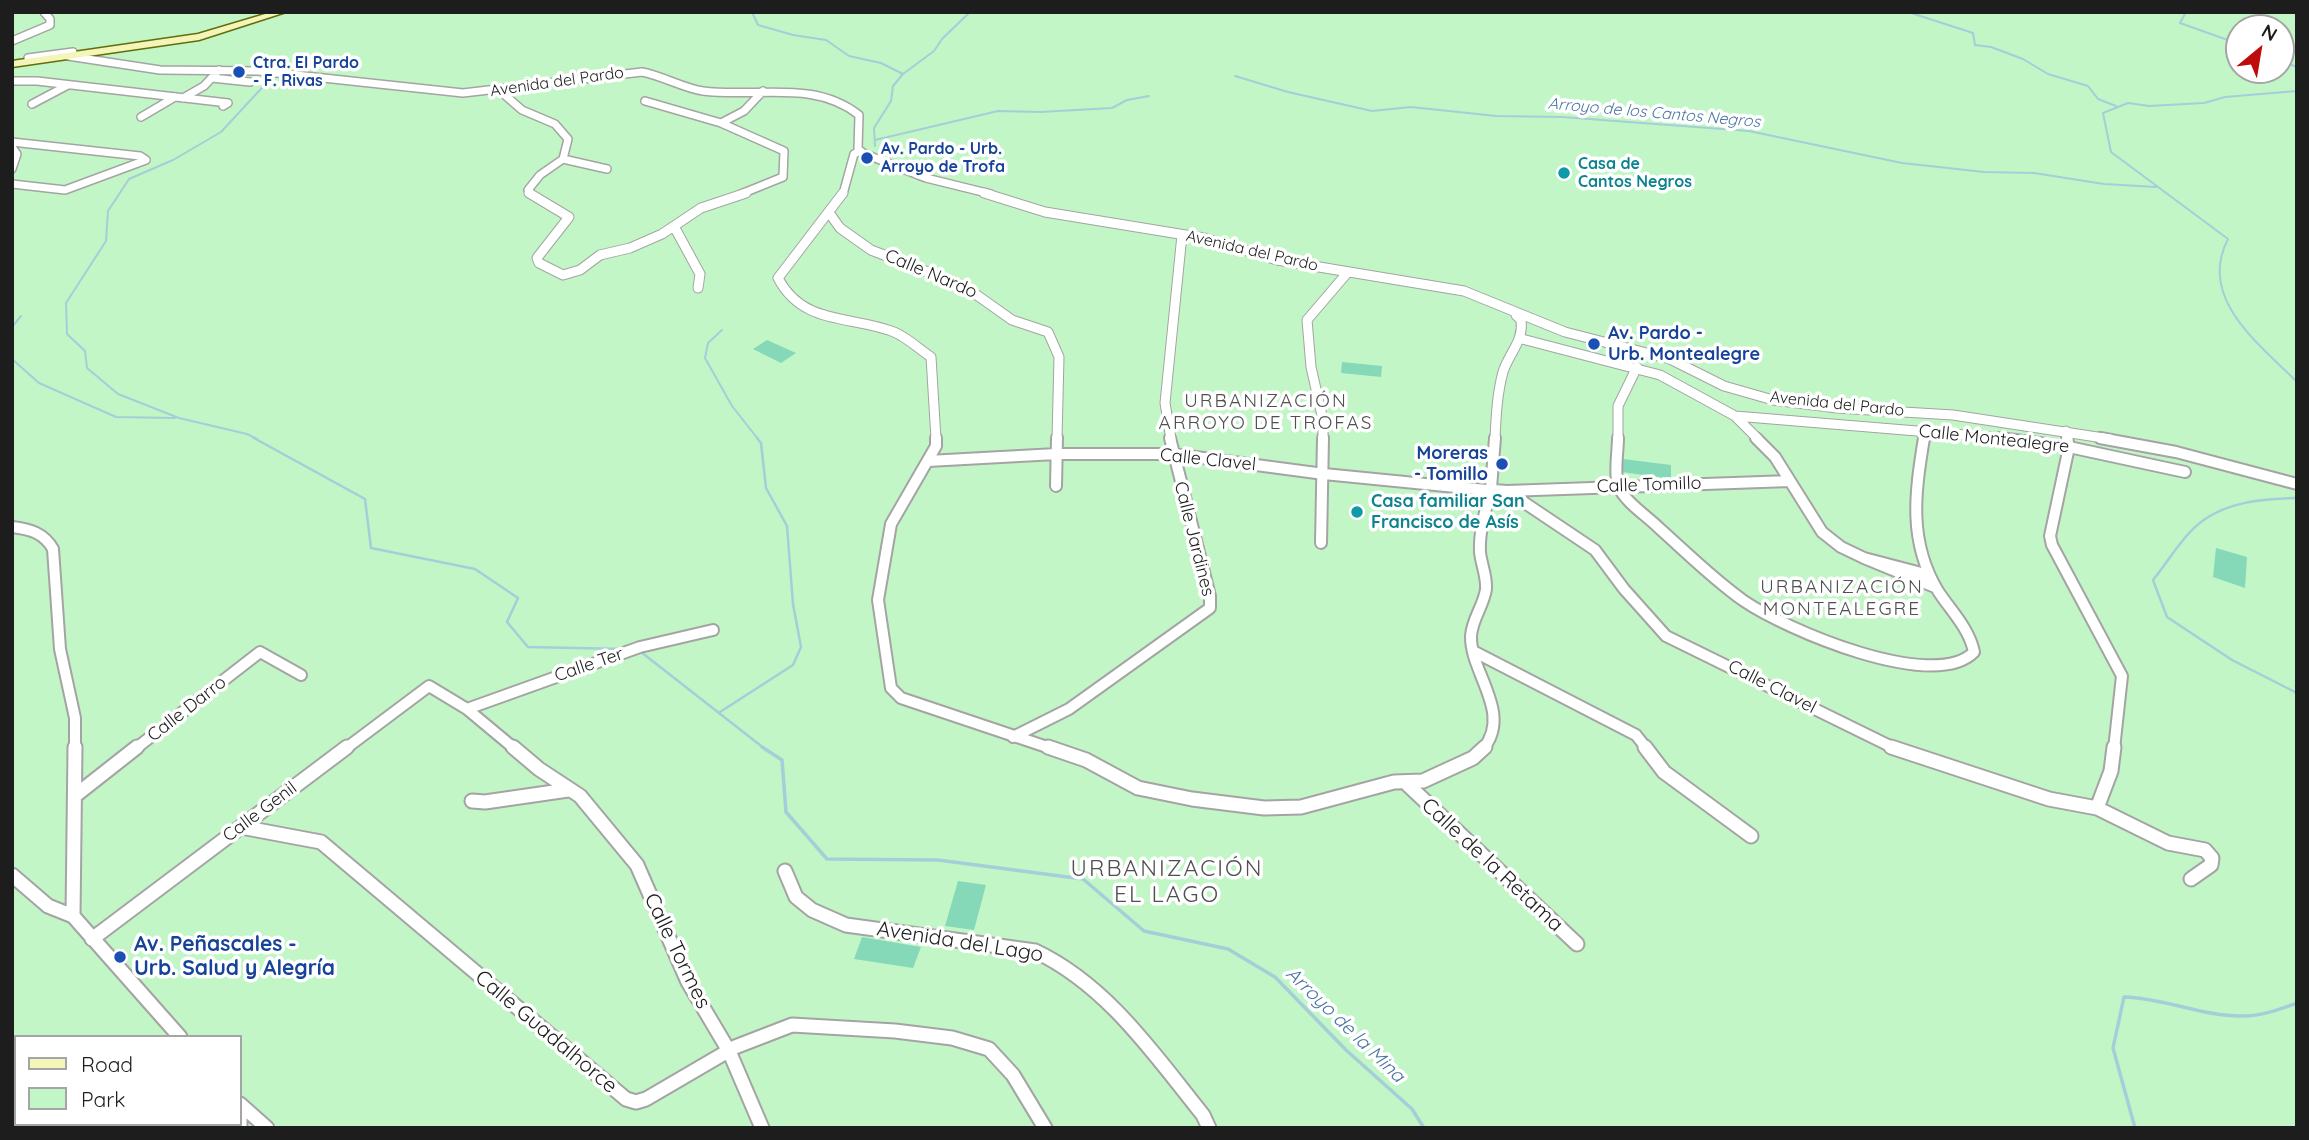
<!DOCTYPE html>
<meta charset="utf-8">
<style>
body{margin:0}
#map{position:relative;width:2309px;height:1140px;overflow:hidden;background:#eeeae3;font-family:Quicksand,sans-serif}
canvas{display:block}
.frame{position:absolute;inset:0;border:14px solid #1d1d1d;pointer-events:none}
.legend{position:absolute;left:14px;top:1035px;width:228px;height:91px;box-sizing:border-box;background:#fff;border:2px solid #a5a5a5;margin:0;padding:9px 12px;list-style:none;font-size:21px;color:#1d1d1d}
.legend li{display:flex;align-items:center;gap:14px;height:35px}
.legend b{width:35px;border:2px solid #a5a5a5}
.north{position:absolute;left:2225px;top:14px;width:70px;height:70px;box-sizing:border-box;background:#fff;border:2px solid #a5a5a5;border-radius:50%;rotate:30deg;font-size:19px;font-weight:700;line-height:28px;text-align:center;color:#1d1d1d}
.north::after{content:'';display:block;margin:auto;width:24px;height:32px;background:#be0b0c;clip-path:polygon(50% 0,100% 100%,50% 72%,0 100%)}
</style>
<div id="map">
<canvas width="2309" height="1140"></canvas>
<div class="frame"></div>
<ul class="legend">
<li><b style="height:9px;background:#f3f5b9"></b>Road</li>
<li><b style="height:19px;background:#c2f6c6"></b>Park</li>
</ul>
<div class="north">N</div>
</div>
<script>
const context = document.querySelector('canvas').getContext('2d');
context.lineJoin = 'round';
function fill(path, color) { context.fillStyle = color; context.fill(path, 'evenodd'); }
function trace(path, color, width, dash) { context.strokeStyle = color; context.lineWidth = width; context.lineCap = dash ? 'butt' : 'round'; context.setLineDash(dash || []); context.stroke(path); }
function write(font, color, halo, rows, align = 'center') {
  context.font = font + ' Quicksand,sans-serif'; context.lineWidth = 7; context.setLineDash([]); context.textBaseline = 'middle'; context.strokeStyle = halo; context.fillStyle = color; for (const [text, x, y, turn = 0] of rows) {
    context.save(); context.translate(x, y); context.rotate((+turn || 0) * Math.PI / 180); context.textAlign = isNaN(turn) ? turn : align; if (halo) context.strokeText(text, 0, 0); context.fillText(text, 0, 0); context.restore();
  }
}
fill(new Path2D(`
 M12,12H2297V1128H12ZM2239,28H2281V70H2239ZM16,1037H240V1124H16Z`), '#c2f6c6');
fill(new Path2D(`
 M767,340L796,353L781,363L753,349Z
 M1342,362L1382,366L1381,377L1341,373Z
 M1623,459L1671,465V479L1622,472Z
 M2216,548L2247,557L2245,588L2213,577Z
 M958,881L986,885L974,930L945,926Z
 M862,937L921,947L913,968L854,959Z`), '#85d9b8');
trace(new Path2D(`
 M752,12L758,25L793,35L826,40L849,56L881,63L903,74
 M1908,12L1973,33L1975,45L1991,47L2023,59L2048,74L2088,86L2098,99L2116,106
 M2186,12L2180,23L2239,44
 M2281,61L2297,67
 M1235,76L1288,92L1372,111L1411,107L1496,116L1562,117L1749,131L1902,163L1984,172L2034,173L2104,184L2156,187
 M2297,91L2225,97L2204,103L2149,106L2128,103L2103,113L2111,152L2228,239C2197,298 2259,344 2297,382
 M875,140L998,111L1040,112L1112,108L1127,100L1149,96
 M875,146L874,128L891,101L893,86L903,74L934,51L942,39L970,12
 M12,327L21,316
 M722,330L708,343L705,358L732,406L758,439
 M12,359L39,383L116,417L175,418
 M257,439L247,434L179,418L118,394L87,368L85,351L67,334L66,303L106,241L108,211L129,179L173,160L221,132L271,78`), '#a6ced9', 2);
trace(new Path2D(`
 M254,438L365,499L371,548L475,569L518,598L507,622L528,647L624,649
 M2297,498C2259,499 2218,502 2190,532C2176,547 2166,564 2153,580L2167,617L2232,660L2297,693
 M641,652L765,749
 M720,712L793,665L801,647L793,604L787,526L766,488L761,443L757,438`), '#a6ced9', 2.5);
trace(new Path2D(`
 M762,747L782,760L786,812L827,859L938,860L1083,879L1144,931L1228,949L1275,977L1346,1050L1412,1109L1424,1128
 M2135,1128L2113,1048L2124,997C2165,998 2203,1017 2244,1016C2262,1016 2280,1009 2297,1003`), '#a6ced9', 3.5);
const streetFar3 = new Path2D(`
 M12,41L50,25V19L44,12
 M68,56L160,70L258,71L463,93L642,72C663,76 683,88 703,91C756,98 814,79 859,115L858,149L865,154L926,178L991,194
 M28,58L73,52
 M212,78L250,82
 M12,81H37L228,103L223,106
 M499,90L522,110L555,124L568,139L563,159L540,175L528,190L530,194
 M183,98L204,86L219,70
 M645,101L721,123L784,151L783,177L741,194
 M32,104L68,85
 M141,117L175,97
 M721,123L744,111L763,91
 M12,142L140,156L146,160L65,190L12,184
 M12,147L17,154L12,169
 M563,159L607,169
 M843,194L854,154L860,151`);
const streetFar2 = new Path2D(`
 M529,193L569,217L537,258L539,263L563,275L580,270L600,255L630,248L662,234L701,208L746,193
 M843,193L778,278C803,326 851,315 894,332C908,338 919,349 931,357L936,439
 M984,193L1045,212L1204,238L1277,260L1464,291L1565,332L1670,359L1724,386L1773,400L1837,408L1953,415L2110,439
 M830,214L840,228L871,250L964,286L1012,320L1048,332L1059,357L1057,439
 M672,228L676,230L700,274L698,288
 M1522,339L1660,375L1735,416L2014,439
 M1735,416L1758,439
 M2066,431L2068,439
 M1171,439L1165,403L1182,235
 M1323,439V420L1311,367L1307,320L1348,272
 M1495,439C1496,417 1497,394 1503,372C1509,353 1524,341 1521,320L1516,315
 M1618,439V406L1637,367
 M1924,439L1925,431`);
const streetFar1 = new Path2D(`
 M936,438V446L891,524L878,600L891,688L901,698L1053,749
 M1618,438C1618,451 1614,473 1618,486C1625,502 1647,516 1659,528C1687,553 1714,580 1744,601C1785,629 1933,693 1974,652C1969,628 1951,611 1938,591C1908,541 1915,493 1924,438
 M1756,438L1775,457L1822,532L1841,547L1864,558
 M2000,438L2069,447L2185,472
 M2067,438L2069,447L2050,536L2052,545L2122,676L2114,749
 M2100,438L2176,452L2297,484
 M928,461L1056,454H1173L1324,474L1486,490
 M1056,486L1057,438
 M1494,490L1507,491L1595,550L1624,589L1666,636L1896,749
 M1507,491L1790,481
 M12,527C30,529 44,533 53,549L60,649L75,718V749
 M1321,543L1323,438
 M1929,575L1864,558L1935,587
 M1473,651L1636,735L1647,749
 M467,709L640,647L713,630
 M1013,737L1069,709L1210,608V596L1170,438
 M135,749L260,652L301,675
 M345,749L429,686L467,709L515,749
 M1483,749C1513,713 1470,673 1471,636C1472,619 1484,605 1486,589C1487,576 1481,564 1480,552C1479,532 1485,512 1490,493L1494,491L1491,488L1495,438`);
const street = new Path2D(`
 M75,747L73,916L180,1037
 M513,747L539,769L580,796L637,865L688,982L729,1051L762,1128
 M1048,747L1086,760L1138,788L1192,799L1264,808L1301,807L1394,782L1423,781L1473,758L1485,747
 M1645,747L1664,772L1751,836
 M1891,747L2049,799L2097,808L2111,771L2114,747
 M1408,785L1577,944
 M76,795L137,747
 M472,801L485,802L568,790
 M2097,808L2168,843L2205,850L2212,858L2211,865L2191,879
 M241,827L321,842L626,1099L636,1102L646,1099L735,1047L792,1025L895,1031L952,1038L989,1049L1013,1075L1045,1128
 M785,871L796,897L812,910L846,925L1035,951C1107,985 1154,1054 1203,1115L1209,1128
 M12,875L48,906L73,916
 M92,939L347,747
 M240,1104L267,1128
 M240,1115V1128`);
const secondary = new Path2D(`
 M272,12H286L199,40L12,67V61L198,34Z`);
trace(streetFar3, '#a4a4a4', 10);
trace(streetFar2, '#a4a4a4', 11);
trace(streetFar1, '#a4a4a4', 14);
trace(street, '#a4a4a4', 17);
trace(secondary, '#636d0b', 3);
trace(streetFar3, '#fff', 7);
trace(streetFar2, '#fff', 9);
trace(streetFar1, '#fff', 10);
trace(street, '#fff', 13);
fill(secondary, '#f3f5b9');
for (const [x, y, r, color] of [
 [239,72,7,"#1a4fb4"],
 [867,158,7,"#1a4fb4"],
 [1564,173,7,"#0f9aa8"],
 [1594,344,7,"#1a4fb4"],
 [1502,464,7,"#1a4fb4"],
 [1357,512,7,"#0f9aa8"],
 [120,957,7,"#1a4fb4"]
]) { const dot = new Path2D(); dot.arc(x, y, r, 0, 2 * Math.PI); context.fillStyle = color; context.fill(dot); trace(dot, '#fff', 2.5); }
write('bold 16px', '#164399', '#fff', [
 ["Ctra. El Pardo",253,63],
 ["- F. Rivas",253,81],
 ["Av. Pardo - Urb.",881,149],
 ["Arroyo de Trofa",881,167]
], 'left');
write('16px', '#1d1d1d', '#fff', [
 ["Avenida del Pardo",557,82,-8],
 ["Avenida del Pardo",1252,251,13],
 ["Avenida del Pardo",1837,404,6]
]);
write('italic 16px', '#4c76a0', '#fff', [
 ["Arroyo de los Cantos Negros",1654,113,5]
]);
write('bold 16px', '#0d838f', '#fff', [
 ["Casa de",1578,164],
 ["Cantos Negros",1578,182]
], 'left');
write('18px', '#1d1d1d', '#fff', [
 ["Calle Nardo",931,274,23],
 ["Calle Montealegre",1994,439,6],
 ["Calle Clavel",1208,460,6],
 ["Calle Tomillo",1649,485,-2],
 ["Calle Jardines",1194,539,76],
 ["Calle Ter",589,665,-19],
 ["Calle Clavel",1772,687,27],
 ["Calle Darro",187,709,-38],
 ["Calle Genil",260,812,-37]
]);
write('bold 18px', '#164399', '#fff', [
 ["Av. Pardo -",1608,334],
 ["Urb. Montealegre",1608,355],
 ["Moreras",1488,454,"right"],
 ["- Tomillo",1488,475,"right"]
], 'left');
write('bold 18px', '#0d838f', '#fff', [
 ["Casa familiar San",1371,502],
 ["Francisco de Asís",1371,523]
], 'left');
context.letterSpacing = '2px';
write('19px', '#505050', '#fff', [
 ["URBANIZACIÓN",1266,401],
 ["ARROYO DE TROFAS",1266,423],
 ["URBANIZACIÓN",1842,587],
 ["MONTEALEGRE",1842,609]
]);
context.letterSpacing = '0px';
write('italic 19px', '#4c76a0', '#fff', [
 ["Arroyo de la Mina",1345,1025,44]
]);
write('21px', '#1d1d1d', '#fff', [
 ["Calle de la Retama",1492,865,43],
 ["Avenida del Lago",960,942,9],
 ["Calle Tormes",677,951,64],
 ["Calle Guadalhorce",546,1032,40]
]);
write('bold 21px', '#164399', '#fff', [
 ["Av. Peñascales -",134,945],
 ["Urb. Salud y Alegría",134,969]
], 'left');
context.letterSpacing = '2px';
write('23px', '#505050', '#fff', [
 ["URBANIZACIÓN",1167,869],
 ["EL LAGO",1167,895]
]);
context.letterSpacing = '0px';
</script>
